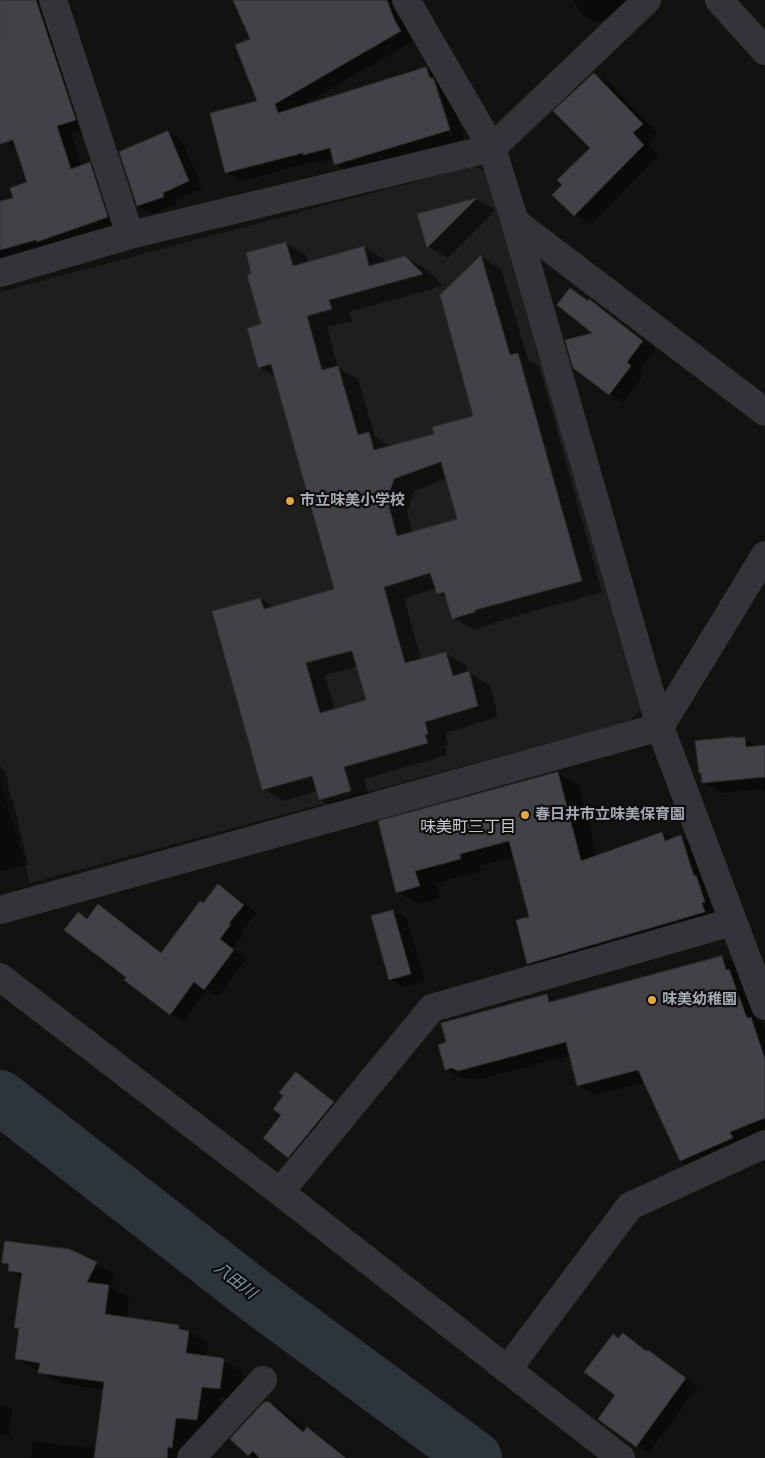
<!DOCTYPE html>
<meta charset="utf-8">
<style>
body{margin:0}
canvas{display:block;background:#121213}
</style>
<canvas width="765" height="1458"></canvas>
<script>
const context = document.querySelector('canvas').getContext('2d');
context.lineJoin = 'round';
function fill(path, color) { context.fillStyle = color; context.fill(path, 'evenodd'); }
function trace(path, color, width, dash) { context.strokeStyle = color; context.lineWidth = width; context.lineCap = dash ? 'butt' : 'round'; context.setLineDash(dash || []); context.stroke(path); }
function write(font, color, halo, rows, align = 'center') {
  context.font = font + ' "PT Sans","Noto Sans JP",sans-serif'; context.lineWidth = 4.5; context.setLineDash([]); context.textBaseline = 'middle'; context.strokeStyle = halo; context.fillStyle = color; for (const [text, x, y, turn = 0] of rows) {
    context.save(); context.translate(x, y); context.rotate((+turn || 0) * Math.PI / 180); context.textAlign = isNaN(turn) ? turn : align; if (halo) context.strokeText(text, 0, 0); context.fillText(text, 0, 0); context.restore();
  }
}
fill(new Path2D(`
 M474,166L487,173L640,709L630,721L30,883L0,779V292Z`), '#1e1e20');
fill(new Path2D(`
 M0,0H47L90,128L71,134L82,167L90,164L104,172L121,225L0,263V203L15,199L29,183L17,149L5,142L0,128Z
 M235,0H398L415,40L301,106L426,68L441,77L449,90L464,139L350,172L335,164L333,159L319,163L316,161L242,181L227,172L259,102L252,40ZM433,80H436L453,136L450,137Z
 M573,0H627L629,3L598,23L583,15Z
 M594,75L610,84L658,134L648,143L659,155L591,224L574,215L592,148Z
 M168,132L182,140L202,189L176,200L177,204L152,214L138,206Z
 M476,199L496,210L448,258L428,247L419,215Z
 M286,243L306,255L309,263L364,247L384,259L385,262L405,257L426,269L443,286L349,312L352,321L327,327L338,368L358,379L375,437L389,445L390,447L435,435L475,417L481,257L501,269L528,360L539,366L602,592L495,622V623L474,630L453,618L447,599L439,594L437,588L404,598L421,660L446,653L466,665L469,673L490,685L498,717L445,733L448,745L445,746L447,755L364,779L371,803L340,811L320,800L317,791L284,801L263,789L260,599L275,607L336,590L276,377L259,367L262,325ZM447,478L459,520L413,533L407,512L414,491ZM358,666L368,700L335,710L325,675Z
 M571,290L603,309L656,349L640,371L644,374L624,402L610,394L574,367L594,334Z
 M744,738L759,747L765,746V792L760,789L722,793L703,782Z
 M0,762L1,768L6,771L11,799L13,800L28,865L0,871Z
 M558,773L579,785L597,856L662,833L673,839L681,837L702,849L726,914L550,976L529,964L517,921L530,917L514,857L480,866L481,871L436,883L440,898L419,904L398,892L379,822Z
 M219,886L232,894L257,913L242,931L244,933L233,948L247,959L218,996L207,990L184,1021L171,1014L128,977L78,914L88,919L98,906L112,914L162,953Z
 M393,911L407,919L425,981L404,987L390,979Z
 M722,957L740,967L747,981L765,1029V1135L699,1171L681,1161L645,1082L596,1095L578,1085L571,1055L477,1080L471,1077L464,1079L446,1069L546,996L556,1002Z
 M296,1073L340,1107L295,1161L289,1157L285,1096Z
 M69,1250L116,1275L110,1287L129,1298L126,1319L179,1326L208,1343L206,1357L221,1359L243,1372L239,1400L221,1397L217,1431L196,1428L192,1458H31L33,1441L96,1449L105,1390L60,1383L17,1359L21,1330L16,1327L23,1278L10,1271V1266L3,1262Z
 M623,1334L698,1386L649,1453L599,1418L617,1395L613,1335L619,1339Z
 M267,1401L283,1411L306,1430L307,1429L324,1439L349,1458H252L231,1439Z
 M0,1406H6L12,1410L9,1436L0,1435Z`), '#0007');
trace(new Path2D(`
 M0,1097L254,1295L475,1458`), '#2c353b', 54);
const building = new Path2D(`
 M0,0H36L76,120L57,126L71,169L90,162L108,217L37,242L36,240L0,250V201L13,198L10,188L27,182L13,140L0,144Z
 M233,0H387L395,21L401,31L275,104L278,113L426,67L430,78H433L434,80L450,130L334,165L330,148L303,155V153L225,173L210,113L257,101L235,45L250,39Z
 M594,73L643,124L633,133L644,145L574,216L552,195L562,185L557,180L590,148L553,111Z
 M168,131L189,181L163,193L164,197L137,206L119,152Z
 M477,198L427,248L417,214Z
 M286,242L293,266L364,246L369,266L405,256L423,274L329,300L332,309L307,316L322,370L338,366L358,435L369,432L374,450L434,434L432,427L473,416L440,295L481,255L510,355L518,353L582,581L475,610V612L452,619L444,592L437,594L430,573L384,587L405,663L446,652L453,676L469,671L478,706L425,722L428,734L425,735L428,743L344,767L351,791L319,800L312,776L262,790L212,611L260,598L264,609L334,589L271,364L258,368L247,328L261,324L247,275L251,273L246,253ZM441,462L457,519L397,536L387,499L394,479ZM352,651L366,700L320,713L306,663Z
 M570,288L588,301L589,299L643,341L627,362L631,366L609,395L573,368L565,340L592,333L557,305Z
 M735,737V738L745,737L746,747L765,745V777L702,783L701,773H699L695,741Z
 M558,772L581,861L662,832L665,841L681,835L694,876L696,875L705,902L702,903L705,912L527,964L516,920L529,917L509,841L460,854L461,859L415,871L420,886L396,893L378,821Z
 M218,884L244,905L229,923L231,924L220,939L234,950L204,990L194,982L170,1015L124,980L126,977L123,975L64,930L78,912L87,919L98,904L161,953L200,901L203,903Z
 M393,910L411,974L389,980L371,916Z
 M722,956L726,970L729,969L747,1018L751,1017L765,1059V1118L730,1132L733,1138L680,1161L638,1070L577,1086L566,1042L458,1071L452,1068L445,1070L438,1045L446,1042L441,1023L547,994L549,1002Z
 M296,1072L334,1102L288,1158L263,1138L281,1115L273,1109L283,1096L279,1093Z
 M5,1241L69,1249L97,1262L87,1282L109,1285L105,1314L179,1325V1329L189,1331L186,1353L222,1358L224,1360L220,1389L202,1387L197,1420L176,1418L172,1448L168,1447L167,1458H94L104,1382L38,1373L40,1363L15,1359L19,1328H14L22,1273L8,1271L9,1264L2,1263Z
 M623,1333L646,1351L648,1350L686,1378L636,1447L598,1419L615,1395L584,1372L613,1334L618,1338Z
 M264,1402H269L303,1432L307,1427L346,1458H259L253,1451L248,1456L230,1439Z`);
fill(building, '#414246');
trace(building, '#2c2c2f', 1);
trace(new Path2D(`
 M53,0L130,235
 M406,0L492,148L515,222L660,727L765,1006
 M719,0L765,51
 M515,222L765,412
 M0,273L130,235L492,148L647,0
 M0,910L660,727L765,555
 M0,977L280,1192L621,1458
 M280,1192L432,1008L732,922
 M507,1370L630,1206L765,1144
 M191,1458L263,1380`), '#333438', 28);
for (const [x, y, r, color] of [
 [290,501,5,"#e4a539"],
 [525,815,5,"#e4a539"],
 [652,1000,5,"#e4a539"]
]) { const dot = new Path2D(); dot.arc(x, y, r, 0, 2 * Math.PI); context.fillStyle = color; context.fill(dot); trace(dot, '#0d0d0e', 2); }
write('bold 15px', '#a4a9b3', '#0d0d0e', [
 ["市立味美小学校",300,501],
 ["春日井市立味美保育園",535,815],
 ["味美幼稚園",662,1000]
], 'left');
write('16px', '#c5c8cf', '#0d0d0e', [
 ["味美町三丁目",468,827]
]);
write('italic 16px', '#7d98ac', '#0d0d0e', [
 ["八田川",235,1281,38]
]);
</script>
